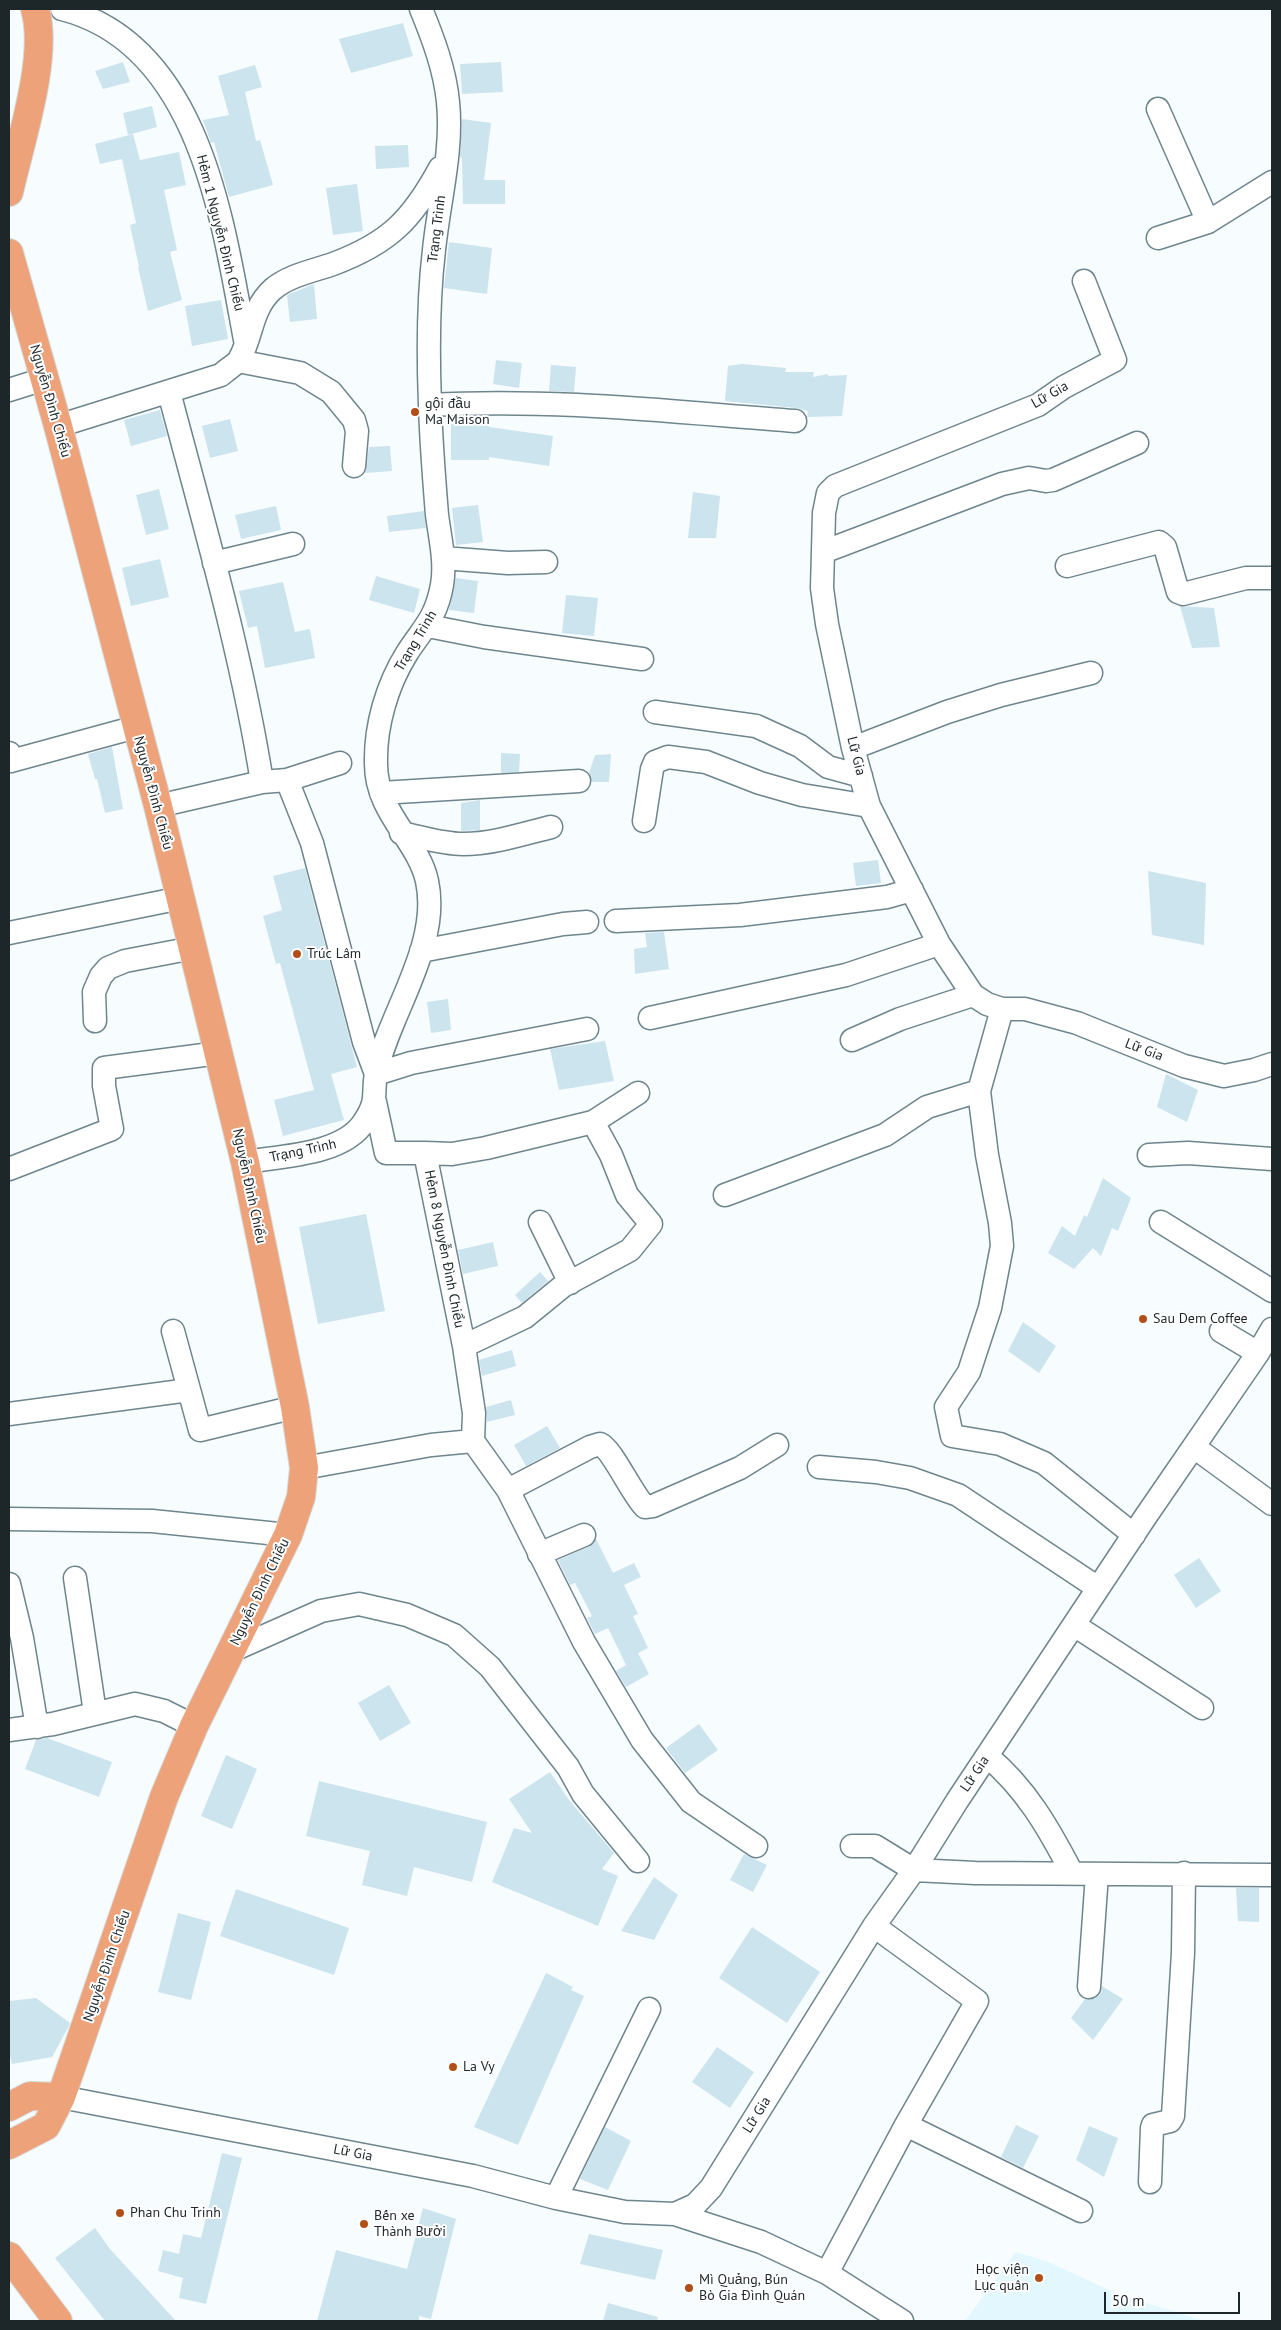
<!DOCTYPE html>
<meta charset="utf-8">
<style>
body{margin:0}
#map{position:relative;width:1281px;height:2330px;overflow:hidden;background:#f7fcfe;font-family:"PT Sans",sans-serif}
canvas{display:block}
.frame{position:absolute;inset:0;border:10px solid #1d2629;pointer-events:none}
.scale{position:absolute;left:1104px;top:2292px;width:136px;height:22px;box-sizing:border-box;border:2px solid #1d2629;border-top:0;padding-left:6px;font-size:15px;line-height:18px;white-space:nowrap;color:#1d2629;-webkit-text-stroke:4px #fff;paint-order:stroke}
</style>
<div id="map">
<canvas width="1281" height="2330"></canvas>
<div class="frame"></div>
<div class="scale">50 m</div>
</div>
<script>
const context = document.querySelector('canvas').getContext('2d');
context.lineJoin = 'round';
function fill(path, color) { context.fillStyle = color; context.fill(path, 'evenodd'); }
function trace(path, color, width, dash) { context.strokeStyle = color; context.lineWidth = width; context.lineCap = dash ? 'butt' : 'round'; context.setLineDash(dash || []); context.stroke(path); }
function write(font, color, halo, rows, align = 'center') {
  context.font = font + ' "PT Sans",sans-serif'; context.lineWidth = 4; context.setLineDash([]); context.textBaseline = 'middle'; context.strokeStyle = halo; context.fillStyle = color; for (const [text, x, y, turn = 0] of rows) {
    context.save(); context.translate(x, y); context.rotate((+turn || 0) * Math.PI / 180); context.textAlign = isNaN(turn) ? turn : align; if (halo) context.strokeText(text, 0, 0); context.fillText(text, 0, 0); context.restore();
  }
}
fill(new Path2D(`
 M1016,2252L1046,2261L1118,2294L1204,2321H965Z`), '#e3f7fe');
fill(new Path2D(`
 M403,23L413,56L351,73L339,39Z
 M123,62L130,82L103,89L95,71Z
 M501,62L503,92L462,94L460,64Z
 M255,65L262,87L245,92L256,141L260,140L273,185L229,197L214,142L211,143L203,120L229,115L218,76Z
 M152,106L157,127L128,135L123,113Z
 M462,119L491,123L484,180H505V204H463L462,158L460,157Z
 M133,134L140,160L179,152L186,185L164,190L177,250L170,252L182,300L148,311L138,267H139L130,225L136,223L122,159L100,164L95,144Z
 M408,145L409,167L376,169L375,146Z
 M357,184L363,231L333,235L326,188Z
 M449,242L492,248L487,294L444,288Z
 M314,284L317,319L290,322L287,295Z
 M221,300L228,339L192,346L185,306Z
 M496,360L522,363L519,388L493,384Z
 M742,364L786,368L785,372H814L813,377L828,374V376L847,375L842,416L807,417L808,411L796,408L725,401L728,366Z
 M551,365L576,367L574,392L549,391Z
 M160,410L167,436L131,446L124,420Z
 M488,416L489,427L553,436L549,466L489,457V460H451V417Z
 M230,419L238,451L210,458L202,426Z
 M390,446L392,471L365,473L369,447Z
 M159,489L169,529L146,535L136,495Z
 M693,492L720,496L716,538H688Z
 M478,505L483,542L456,545L452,508Z
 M276,506L281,530L241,539L235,515Z
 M424,511L426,528L389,532L387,516Z
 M160,559L169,597L131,606L122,568Z
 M376,576L420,589L414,613L369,600Z
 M456,578L478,581L474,613L449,610Z
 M283,582L295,632L310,629L315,658L265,668L257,626L248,628L239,591Z
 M566,595L598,598L594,636L562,633Z
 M1180,606L1214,608L1220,647L1192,648Z
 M112,747L123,809L105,813L97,779H95L88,754Z
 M501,753L520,754L519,772L501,773Z
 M611,754L609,782H592L589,773L595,755Z
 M480,800V830L461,831V803Z
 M878,860L881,883L856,886L853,863Z
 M305,868L357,1067L331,1074L344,1120L283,1136L274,1100L314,1090L280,963L276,964L263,916L282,910L273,876Z
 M1148,871L1206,883L1204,945L1152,935Z
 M664,932L669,969L635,974L634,949L647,947L645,933Z
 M448,999L451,1030L431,1033L427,1002Z
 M605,1041L614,1081L559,1090L550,1049Z
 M1166,1074L1198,1090L1187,1122L1157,1107Z
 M1103,1178L1131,1198L1118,1231L1112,1228L1101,1256L1093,1248L1074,1269L1048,1253L1062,1226L1075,1236L1084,1215L1087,1217Z
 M366,1214L385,1311L318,1324L299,1227Z
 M493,1242L498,1266L463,1274L458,1250Z
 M540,1272L548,1281L522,1303L515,1295Z
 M1023,1322L1056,1346L1039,1373L1008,1351Z
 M512,1350L516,1366L482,1376L479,1360Z
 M511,1400L515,1415L487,1422L486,1407Z
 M547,1426L560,1448L526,1466L514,1445Z
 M596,1539L613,1573L634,1563L641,1577L624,1585L638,1614L633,1616L648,1648L638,1653L649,1674L626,1687L616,1671L626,1665L608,1628L595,1634L587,1618L592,1616L575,1583L570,1585L558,1560L589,1547Z
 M1199,1558L1221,1591L1196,1608L1174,1575Z
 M389,1685L411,1723L380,1741L358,1703Z
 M699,1724L718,1750L685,1773L666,1748Z
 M47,1738L112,1762L99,1797L25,1769L36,1740Z
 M226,1755L257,1769L232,1829L201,1816Z
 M550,1772L569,1800L614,1853L602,1869L618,1876L598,1926L492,1882L514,1828L532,1833L509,1799Z
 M319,1781L487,1822L472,1882L414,1867L407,1896L362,1885L370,1851L306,1836Z
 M744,1854L767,1865L753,1892L730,1880Z
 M654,1877L678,1895L654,1940L621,1931Z
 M1236,1888H1259V1922L1238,1921Z
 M236,1889L349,1928L334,1975L220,1936Z
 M178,1913L211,1922L191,2000L158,1992Z
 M752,1927L820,1972L787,2023L719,1978Z
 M546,1973L573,1987L571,1990L584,1996L518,2145L474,2127Z
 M1102,1986L1123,1999L1093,2040L1071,2018L1085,1999H1094L1100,1995Z
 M36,1998L70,2023L69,2026L52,2057L12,2064L9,2052V2001Z
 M717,2047L754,2072L730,2108L692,2082Z
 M1016,2125L1039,2136L1023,2168L1001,2157Z
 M1089,2126L1118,2138L1104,2177L1076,2160Z
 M605,2127L631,2141L608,2190L580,2179Z
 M222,2153L242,2158L206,2304L179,2298L183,2278L158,2271L163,2250L179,2254L183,2234L201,2238Z
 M423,2208L456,2219L431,2319L419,2316V2321H317L336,2250L407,2269Z
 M95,2228L110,2249L176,2321H105L55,2258Z
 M589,2234L663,2250L655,2280L580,2264Z
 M608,2303L658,2317L657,2321H603Z`), '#cce4ed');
const minor = new Path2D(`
 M62,9C200,44 223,222 245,340
 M1158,109L1208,222L1272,182
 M1158,238L1208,222
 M1084,281L1115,360L1064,387L1038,405L835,486L828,493L824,513L822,588L827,624L853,748L869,806L939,944L973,995L987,1004L1002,1009H1025L1077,1023L1184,1066L1224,1076L1254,1070L1272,1064
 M238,361L300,373L331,392L354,420L357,431L354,466
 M9,390L44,379
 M169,392C203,521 241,650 262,782
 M430,405C552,398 673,412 795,421
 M58,426L221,375C226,370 235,365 239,360C253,336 250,310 273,289C290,275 313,271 333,264C389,243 412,220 440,168
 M823,552L1002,484L1029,478L1046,481L1053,480L1137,443
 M443,558L508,563L546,562
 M214,563L293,544
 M1067,566L1159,542L1165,547L1178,592L1183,594L1246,578H1272
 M428,626L484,637L642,659
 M655,712L756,726L800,746L828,767L861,776
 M853,748L947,712L1001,695L1091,673
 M9,753L11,761L136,727
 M287,780L312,843L364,1042L376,1074L411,1063L587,1029
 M381,793L579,781
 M158,806L262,782L287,780L340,763
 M644,821L652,769L655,762L668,757L706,762L760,783L802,795L869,806
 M401,833C421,837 442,844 463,844C492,844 523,834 551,827
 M616,921L740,915L887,897L912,890
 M9,933L181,898
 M421,951L563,924L587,922
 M1002,1009L979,1091L987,1155L1000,1223L1002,1246L990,1308L969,1372L946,1407L952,1436L1000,1444L1044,1463L1134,1535
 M650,1018L846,975L939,944
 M95,1021L94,992L101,976L108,968L125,961L193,948
 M852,1040L900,1019L973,995
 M375,1102L386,1153H425L464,1346L474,1413L473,1441
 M425,1153L452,1154L486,1148L593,1122L638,1093
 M1149,1155L1188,1153L1272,1159
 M245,1162C281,1156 343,1155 364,1122C379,1099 372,1095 376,1073C389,1013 441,945 427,881C418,840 376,813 376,764C375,726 387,685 407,653C424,627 436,618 442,585C446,562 440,538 437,515C434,478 431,441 430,405C428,354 428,300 434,250C439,201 453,151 448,102C445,70 433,38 421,9
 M9,1169L112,1129L104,1086V1068L219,1053
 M725,1195L885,1135L927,1107L979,1091
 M540,1222L570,1283
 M1161,1222L1272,1291
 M173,1331L200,1430L295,1407
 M1221,1331L1258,1353
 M464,1346L525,1317L563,1286L630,1250L651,1224L627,1195L611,1155L593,1122
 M9,1414L189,1390
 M1194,1447L1272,1504
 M819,1467L876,1472L910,1478L958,1495L1098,1588
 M304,1468L431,1445L473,1441L508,1490L584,1642L642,1740L691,1802L756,1846
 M508,1490L590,1447L600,1444C612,1449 632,1494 645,1507L653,1506L740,1468L777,1445
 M9,1519L152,1521L288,1535
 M539,1554L584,1535
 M75,1578L95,1713
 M9,1584L22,1638L37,1727
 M1074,1625L1202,1708
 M231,1651L321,1611L359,1604L407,1615L454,1635L490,1667L568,1767L583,1794L638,1861
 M9,1730L53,1724L135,1704L164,1711L194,1726
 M987,1756C1026,1788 1049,1829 1072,1873
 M852,1846H875L914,1870L975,1873L1272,1875
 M1089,1987L1097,1874
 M61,2097L473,2176L556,2198L625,2212L675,2214L695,2205L711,2188L874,1926L914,1870L957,1801L1146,1516L1258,1353L1272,1329
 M906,2125L1081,2211
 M1150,2182L1152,2128L1153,2125L1170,2121L1173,2116L1183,1953L1184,1873
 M556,2198L649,2009
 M675,2214L761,2242L827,2273L902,2321
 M827,2273L906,2125L977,2001L874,1926`);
const major = new Path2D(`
 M9,192C20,142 49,57 35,9
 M9,253L58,426L158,806L245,1162L295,1407L304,1468L301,1497L288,1535L194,1726L164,1797L61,2097L46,2126L9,2145
 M9,2107L30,2096L61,2097
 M9,2256L58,2321`);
trace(minor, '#6e858d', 25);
trace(major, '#d6d8d8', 30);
trace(minor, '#fff', 22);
trace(major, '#eda279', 28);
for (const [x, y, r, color] of [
 [415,412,5,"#b24f19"],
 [297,954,5,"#b24f19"],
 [1143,1319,5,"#b24f19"],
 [453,2067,5,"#b24f19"],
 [120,2213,5,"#b24f19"],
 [364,2224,5,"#b24f19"],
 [1039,2278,5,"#b24f19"],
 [689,2288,5,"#b24f19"]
]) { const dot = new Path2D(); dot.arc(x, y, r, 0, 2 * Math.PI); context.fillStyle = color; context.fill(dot); trace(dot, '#fff', 2); }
write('14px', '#1d2629', '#fff', [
 ["Trạng Trình",437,229,-83],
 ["Hẻm 1 Nguyễn Đình Chiểu",220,233,76],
 ["Lữ Gia",1050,395,-30],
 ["Nguyễn Đình Chiểu",50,401,74],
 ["Trạng Trình",416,641,-59],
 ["Lữ Gia",856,756,76],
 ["Nguyễn Đình Chiểu",153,793,75],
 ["Lữ Gia",1144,1050,21],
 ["Trạng Trình",303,1151,-12],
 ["Nguyễn Đình Chiểu",249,1186,78],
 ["Hẻm 8 Nguyễn Đình Chiểu",444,1249,79],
 ["Nguyễn Đình Chiểu",260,1592,-64],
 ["Lữ Gia",975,1774,-56],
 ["Nguyễn Đình Chiểu",107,1966,-71],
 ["Lữ Gia",757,2115,-58],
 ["Lữ Gia",353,2153,11]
]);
write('14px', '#1d2629', '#fff', [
 ["gội đầu",425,404],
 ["Ma Maison",425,420],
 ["Trúc Lâm",307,954],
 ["Sau Dem Coffee",1153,1319],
 ["La Vy",463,2067],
 ["Phan Chu Trinh",130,2213],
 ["Bến xe",374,2216],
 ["Thành Bưởi",374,2232],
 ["Học viện",1029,2270,"right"],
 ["Lục quân",1029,2286,"right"],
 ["Mì Quảng, Bún",699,2280],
 ["Bò Gia Đình Quán",699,2296]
], 'left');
</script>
